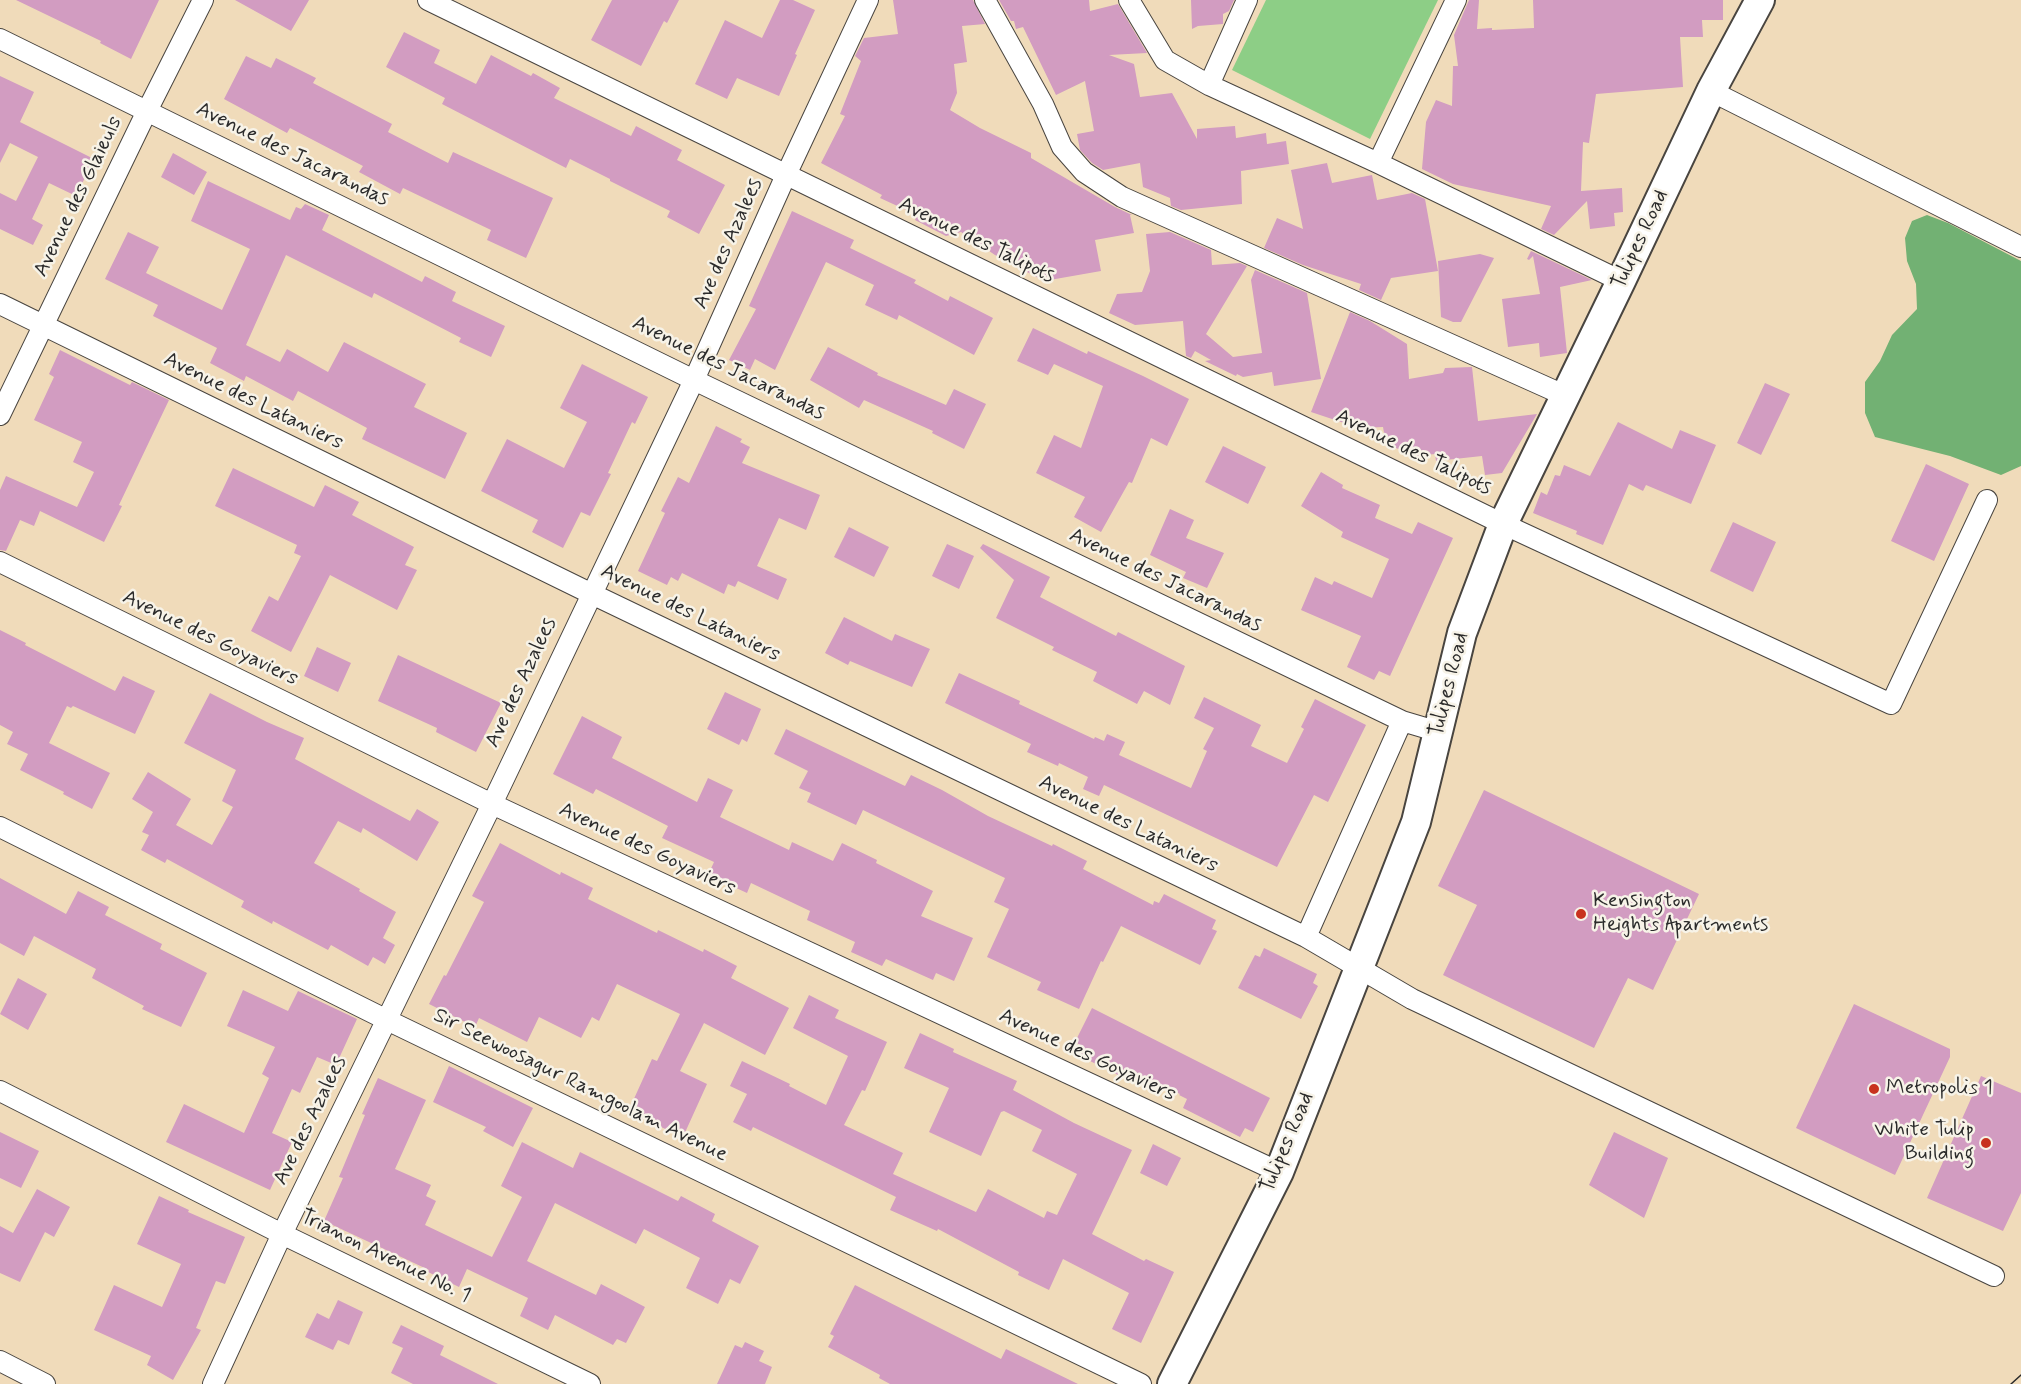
<!DOCTYPE html>
<style>
body{margin:0}
canvas{display:block;background:#f0dbba}
</style>
<canvas width="2021" height="1384"></canvas>
<script>
const context = document.querySelector('canvas').getContext('2d');
context.lineJoin = 'round';
function fill(path, color) { context.fillStyle = color; context.fill(path, 'evenodd'); }
function trace(path, color, width, dash) { context.strokeStyle = color; context.lineWidth = width; context.lineCap = dash ? 'butt' : 'round'; context.setLineDash(dash || []); context.stroke(path); }
function write(font, color, halo, rows, align = 'center') {
  context.font = font + ' Mynerve,sans-serif'; context.lineWidth = 5; context.setLineDash([]); context.textBaseline = 'middle'; context.strokeStyle = halo; context.fillStyle = color; for (const [text, x, y, turn = 0] of rows) {
    context.save(); context.translate(x, y); context.rotate((+turn || 0) * Math.PI / 180); context.textAlign = isNaN(turn) ? turn : align; if (halo) context.strokeText(text, 0, 0); context.fillText(text, 0, 0); context.restore();
  }
}
fill(new Path2D(`
 M1266,0H1438L1370,139L1232,70Z`), '#8dce86');
fill(new Path2D(`
 M1927,215L1948,223L2021,261V466L2001,475L1950,456L1875,437L1865,413V382L1880,361L1892,335L1917,309L1916,284L1907,261L1905,238L1912,221Z`), '#72b173');
fill(new Path2D(`
 M16,0H159L131,59L100,43L101,41Z
 M235,0H309L291,31Z
 M612,0H679L667,23L664,21L641,66L591,40Z
 M780,0H793L815,10L795,54L797,55L779,96L737,78L727,99L695,84L725,20L762,38Z
 M893,0H973L985,24L962,26L967,62L954,64L957,93L950,110L980,128L1031,153V158L1115,207L1132,215H1130L1134,233L1095,240L1101,271L1044,281L995,255L961,232L946,236L915,220L917,215L880,198L882,195L821,163L845,116L840,114L861,61L855,56L864,38L898,34Z
 M999,0H1089L1090,11L1118,4L1147,53L1109,55L1134,64L1140,97L1172,93L1197,139V129L1235,126L1236,138L1266,133L1267,144L1286,141L1289,164L1241,171L1242,204L1181,210L1171,206L1170,198L1143,187L1140,163L1103,170L1092,163L1080,150L1077,134L1094,131L1085,81L1056,95L1023,27L1016,29L1014,21H1011Z
 M1191,0H1234L1229,11L1223,14V24L1198,26L1192,29Z
 M1469,0H1479L1477,29L1492,28V30L1534,28L1533,0H1723V20H1702L1703,37H1680L1683,87L1596,94L1589,143L1583,142L1581,191L1622,188L1623,212L1614,213L1615,226L1590,229L1587,201L1554,235L1541,229L1551,206L1453,184L1422,169L1426,122L1436,100L1452,106L1453,66H1458L1454,35Z
 M404,32L440,50L434,63L476,84L491,55L531,76L533,73L560,88L554,98L631,136L636,126L682,150L677,160L725,185L699,234L667,217L670,211L610,181V179L570,159L566,168L442,104L445,98L386,67Z
 M246,56L271,68L276,58L316,78L313,83L392,124L388,132L448,163L453,152L553,198L526,258L487,240L491,230L403,188L400,194L359,172L363,166L290,128L287,133L224,99Z
 M0,76L34,92L20,122L94,159L76,196L49,183L32,219L43,225L33,245L0,229V193L16,201L38,157L10,143L0,163Z
 M173,153L207,172L194,195L161,177Z
 M1327,163L1332,183L1372,175L1377,200L1412,193L1425,199L1438,271L1391,278L1381,300L1359,290L1361,284L1303,265L1264,248L1277,218L1303,229L1291,170Z
 M208,181L290,220L296,207L301,209L305,204L329,215L322,230L422,282L425,276L456,292L452,301L505,326L491,357L459,342L461,338L374,293L372,298L286,255L246,345L280,362L287,349L328,372L344,342L426,384L414,407L467,433L445,479L362,439L367,428L298,391L293,401L246,376L244,381L210,363L217,348L153,316L158,305L105,279L128,232L159,247L146,273L222,310L250,249L191,221Z
 M792,211L854,240L850,248L916,280L914,283L948,301L950,296L993,318L974,355L899,315L897,320L865,305L874,285L826,262L775,370L755,359L750,370L729,360L756,309L749,306Z
 M1170,232L1211,250L1212,265L1240,263L1247,266L1206,334L1233,357L1262,353L1251,280L1255,270L1307,293L1321,379L1274,386L1272,372L1243,377L1237,374L1236,376L1205,361L1211,360L1195,351L1191,358L1186,356L1183,321L1135,325L1109,313L1117,294L1142,292L1150,271L1146,234Z
 M1531,251L1592,280L1560,287L1567,353L1540,357L1539,343L1508,347L1502,299L1540,294L1533,256L1529,260L1527,259Z
 M1480,254L1494,258L1461,322H1453L1441,317L1438,261Z
 M1350,312L1370,321L1407,344L1409,379L1443,373L1445,368L1472,367L1478,421L1537,414L1502,473L1485,475L1482,456L1436,461L1435,454L1416,456L1386,444L1383,427L1359,428L1311,412Z
 M1033,328L1087,354L1088,351L1143,376L1189,399L1167,446L1151,438L1132,483L1129,482L1101,532L1074,517L1085,497L1036,473L1054,435L1081,448L1103,386L1054,364L1048,375L1017,361Z
 M828,347L878,373L877,375L946,405L954,389L986,404L964,449L932,433L933,431L864,400L859,408L810,380Z
 M60,350L130,385L132,382L169,400L119,505L122,506L104,542L40,511L34,526L20,520L6,551L0,550V490L6,476L77,507L94,472L73,462L82,442L34,420L54,377L49,374Z
 M582,364L648,397L635,424L632,422L608,473L611,474L590,516L581,512L563,548L532,532L538,520L481,491L507,439L564,468L587,422L560,408Z
 M1765,383L1790,394L1761,455L1737,443Z
 M1618,422L1672,449L1680,430L1716,445L1691,504L1646,485L1643,491L1629,484L1603,545L1576,534L1577,531L1533,513L1541,492L1547,495L1555,475L1560,476L1564,465L1590,476Z
 M716,426L742,439L740,442L750,447L742,463L820,495L806,530L779,518L757,566L787,579L778,600L738,581L735,587L728,584L724,594L682,573L678,581L671,577L667,585L638,571L665,513L661,511L678,477L689,483Z
 M1223,446L1266,467L1248,504L1205,482Z
 M1926,464L1969,484L1934,561L1891,541Z
 M233,468L314,507L325,485L359,502L352,515L414,547L405,565L417,570L397,610L330,575L291,652L251,631L269,596L278,601L301,556L294,553L297,545L215,506Z
 M1321,472L1343,485L1342,488L1380,505L1375,518L1412,534L1418,522L1453,538L1390,676L1379,671L1374,680L1347,667L1361,636L1301,610L1315,577L1332,585L1334,581L1372,598L1389,559L1341,537L1343,532L1301,506Z
 M1170,509L1194,520L1186,538L1224,553L1207,588L1183,578L1186,572L1150,555Z
 M1733,522L1776,542L1753,592L1710,571Z
 M849,527L889,547L874,577L834,557Z
 M947,544L974,556L959,589L932,576Z
 M983,544L1050,577L1040,597L1116,636L1118,632L1185,666L1170,705L1144,691L1137,704L1093,681L1097,672L1052,650L1054,647L996,618L1014,580L980,548Z
 M844,617L892,641L895,634L930,649L912,687L850,661L848,665L825,653Z
 M0,630L26,643L25,645L115,691L123,676L155,691L135,734L73,706L71,708L67,706L49,743L110,773L92,809L63,794L64,792L20,770L28,754L7,744L13,732L0,725Z
 M317,647L351,663L338,692L304,676Z
 M398,655L501,703L476,752L436,732L437,728L378,701Z
 M959,673L1020,701L1019,704L1094,739L1095,737L1104,741L1107,734L1125,742L1119,755L1191,788L1207,751L1203,749L1214,728L1194,718L1204,697L1261,725L1251,746L1287,763L1304,729L1301,727L1315,699L1366,725L1328,802L1314,795L1277,867L1104,785L1099,796L1083,789L1088,777L1059,763L1058,766L1027,752L1031,744L945,703Z
 M725,692L761,709L747,742L742,739L739,745L707,729Z
 M210,693L267,722L304,738L295,759L410,821L417,809L439,822L417,861L363,828L361,833L338,821L314,863L360,889L359,891L396,912L383,938L395,945L385,964L373,957L368,966L331,945L328,950L273,921L272,924L241,907L244,901L167,859L165,863L141,850L149,835L142,832L153,812L132,799L148,772L191,799L176,825L212,845L233,807L222,801L236,770L184,743Z
 M582,716L622,737L612,758L697,802L708,778L733,790L720,817L789,850L792,842L833,861L842,843L877,860L876,863L933,891L921,916L973,938L954,981L936,973L933,980L886,959L882,966L851,952L855,942L807,920L810,911L751,883L747,893L708,875L714,862L662,838L668,826L596,789L593,794L553,774Z
 M786,729L905,786L911,775L942,790L988,816L1052,846L1053,844L1087,861L1083,869L1153,905L1154,901L1159,903L1164,894L1216,920L1212,929L1217,931L1200,965L1121,926L1103,962L1101,961L1079,1009L1037,990L1041,982L987,957L1009,909L994,902L1005,878L863,810L856,825L807,802L811,793L799,788L808,771L774,754Z
 M1484,790L1699,894L1653,990L1628,978L1594,1048L1443,975L1477,905L1438,886Z
 M500,843L560,875L561,872L593,888L588,899L657,933L658,930L703,952L704,949L737,966L731,978L789,1008L765,1055L704,1023L680,1071L707,1084L683,1137L628,1112L652,1059L657,1061L680,1014L617,984L599,1021L592,1017L581,1038L539,1017L527,1042L479,1018L475,1027L429,1004L444,975L446,976L484,902L472,896Z
 M0,878L66,914L78,891L109,907L105,915L162,944L160,949L207,973L181,1027L142,1009L144,1006L92,978L96,969L34,936L24,956L0,943Z
 M1264,948L1317,974L1313,983L1318,986L1301,1019L1238,988L1255,955L1260,957Z
 M18,978L47,994L28,1030L0,1014Z
 M243,990L288,1011L298,991L357,1019L336,1065L317,1057L300,1093L292,1089L272,1133L292,1142L270,1190L166,1142L184,1104L244,1133L269,1078L262,1074L275,1047L227,1026Z
 M809,995L839,1010L835,1018L887,1042L865,1091L862,1090L844,1125L903,1153L893,1174L976,1212L988,1189L1044,1218L1047,1211L1057,1215L1077,1174L1032,1151L1042,1130L1004,1111L1001,1112L981,1156L929,1132L949,1088L904,1068L920,1033L954,1049L953,1052L1017,1081L1013,1090L1074,1123L1132,1150L1092,1234L1144,1261L1146,1259L1174,1272L1141,1343L1112,1329L1129,1293L1063,1259L1049,1290L1018,1275L1019,1272L938,1229L937,1231L890,1210L896,1197L753,1127L751,1131L733,1122L747,1094L730,1086L742,1061L790,1084L789,1086L826,1105L848,1056L793,1028Z
 M1854,1004L1950,1049V1057L1895,1175L1796,1128Z
 M1092,1008L1270,1098L1253,1132L1245,1128L1240,1137L1183,1108L1187,1099L1179,1095L1180,1094L1140,1075L1136,1084L1078,1055L1082,1046L1075,1042Z
 M449,1066L533,1108L513,1147L483,1131L486,1127L433,1102Z
 M1981,1076L2021,1093V1193L2003,1231L1927,1198Z
 M378,1078L426,1100L395,1169L431,1185L426,1196L436,1201L425,1225L492,1257L522,1197L501,1186L522,1142L573,1168L580,1152L678,1201L681,1196L715,1214L712,1221L759,1246L740,1284L730,1279L718,1304L686,1288L700,1258L644,1229L636,1244L555,1203L527,1261L596,1295L601,1284L645,1307L626,1343L617,1339L613,1345L555,1315L548,1330L520,1316L528,1298L467,1269L459,1287L428,1272L429,1270L324,1221L343,1178L339,1177L365,1115L362,1114Z
 M0,1132L39,1151L21,1188L0,1178Z
 M1614,1132L1668,1158L1644,1218L1589,1185Z
 M1153,1144L1181,1158L1167,1186L1140,1173Z
 M37,1189L70,1207L54,1237L45,1232L20,1282L0,1273V1226L13,1233Z
 M159,1196L189,1210L188,1212L245,1237L225,1284L216,1281L196,1328L201,1330L173,1380L147,1365L151,1356L94,1330L114,1285L162,1307L181,1264L137,1244Z
 M855,1285L1001,1359L1006,1349L1078,1384H890L879,1378L880,1375L828,1347L834,1336L830,1334Z
 M338,1300L363,1312L349,1345L338,1340L333,1350L305,1337L317,1313L329,1319Z
 M401,1325L444,1346L440,1355L498,1384H413L391,1373L403,1348L392,1343Z
 M745,1342L764,1351L759,1361L772,1367L765,1384H717L735,1345L742,1348Z`), '#d29cc1');
const minor = new Path2D(`
 M428,0L1503,524L1891,704L1987,500
 M985,0L1043,104L1062,147L1084,172L1122,197L1566,396
 M1129,0L1165,60L1209,85L1378,163L1621,281
 M0,39L694,380L1402,721L1439,732
 M1209,85L1247,0
 M1711,91L2021,247
 M1378,163L1456,0
 M0,304L592,594L1306,937L1412,999L1994,1276
 M0,415L147,111L203,0
 M0,562L492,804L1279,1172
 M0,827L387,1020L1141,1384
 M1306,937L1402,721
 M0,1091L282,1234L590,1384
 M0,1361L45,1384
 M213,1384L282,1234L492,804L694,380L786,175L868,0`);
const secondary = new Path2D(`
 M1172,1384L1279,1172L1388,894L1416,822L1462,633L1503,524L1621,281L1711,91L1760,0`);
trace(minor, '#494540', 22);
trace(secondary, '#494540', 32);
trace(minor, '#fff', 20);
trace(secondary, '#fff', 28);
trace(new Path2D(`
 M2011,1384L2021,1375`), '#2b2b2b', 1.5);
for (const [x, y, r, color] of [
 [1581,914,6,"#c8321e"],
 [1874,1089,6,"#c8321e"],
 [1986,1143,6,"#c8321e"]
]) { const dot = new Path2D(); dot.arc(x, y, r, 0, 2 * Math.PI); context.fillStyle = color; context.fill(dot); trace(dot, '#f7f3e8', 2); }
write('21px', '#2b2b2b', '#f7f3e8', [
 ["Avenue des Jacarandas",292,155,26],
 ["Avenue des Glaieuls",79,197,-64],
 ["Tulipes Road",1641,240,-65],
 ["Avenue des Talipots",976,241,26],
 ["Ave des Azalees",729,244,-66],
 ["Avenue des Jacarandas",728,369,26],
 ["Avenue des Lataniers",253,402,26],
 ["Avenue des Talipots",1413,453,26],
 ["Avenue des Jacarandas",1165,581,26],
 ["Avenue des Lataniers",690,614,26],
 ["Avenue des Goyaviers",210,639,26],
 ["Ave des Azalees",522,683,-65],
 ["Tulipes Road",1450,685,-76],
 ["Avenue des Lataniers",1128,825,26],
 ["Avenue des Goyaviers",647,850,25],
 ["Avenue des Goyaviers",1087,1056,25],
 ["Sir Seewoosagur Ramgoolam Avenue",580,1086,26],
 ["Ave des Azalees",311,1121,-64],
 ["Tulipes Road",1288,1143,-67],
 ["Trianon Avenue No. 1",385,1257,26]
]);
write('21px', '#2b2b2b', '#f7f3e8', [
 ["Kensington",1593,902],
 ["Heights Apartments",1593,926],
 ["Metropolis 1",1886,1089],
 ["White Tulip",1974,1131,"right"],
 ["Building",1974,1155,"right"]
], 'left');
</script>
